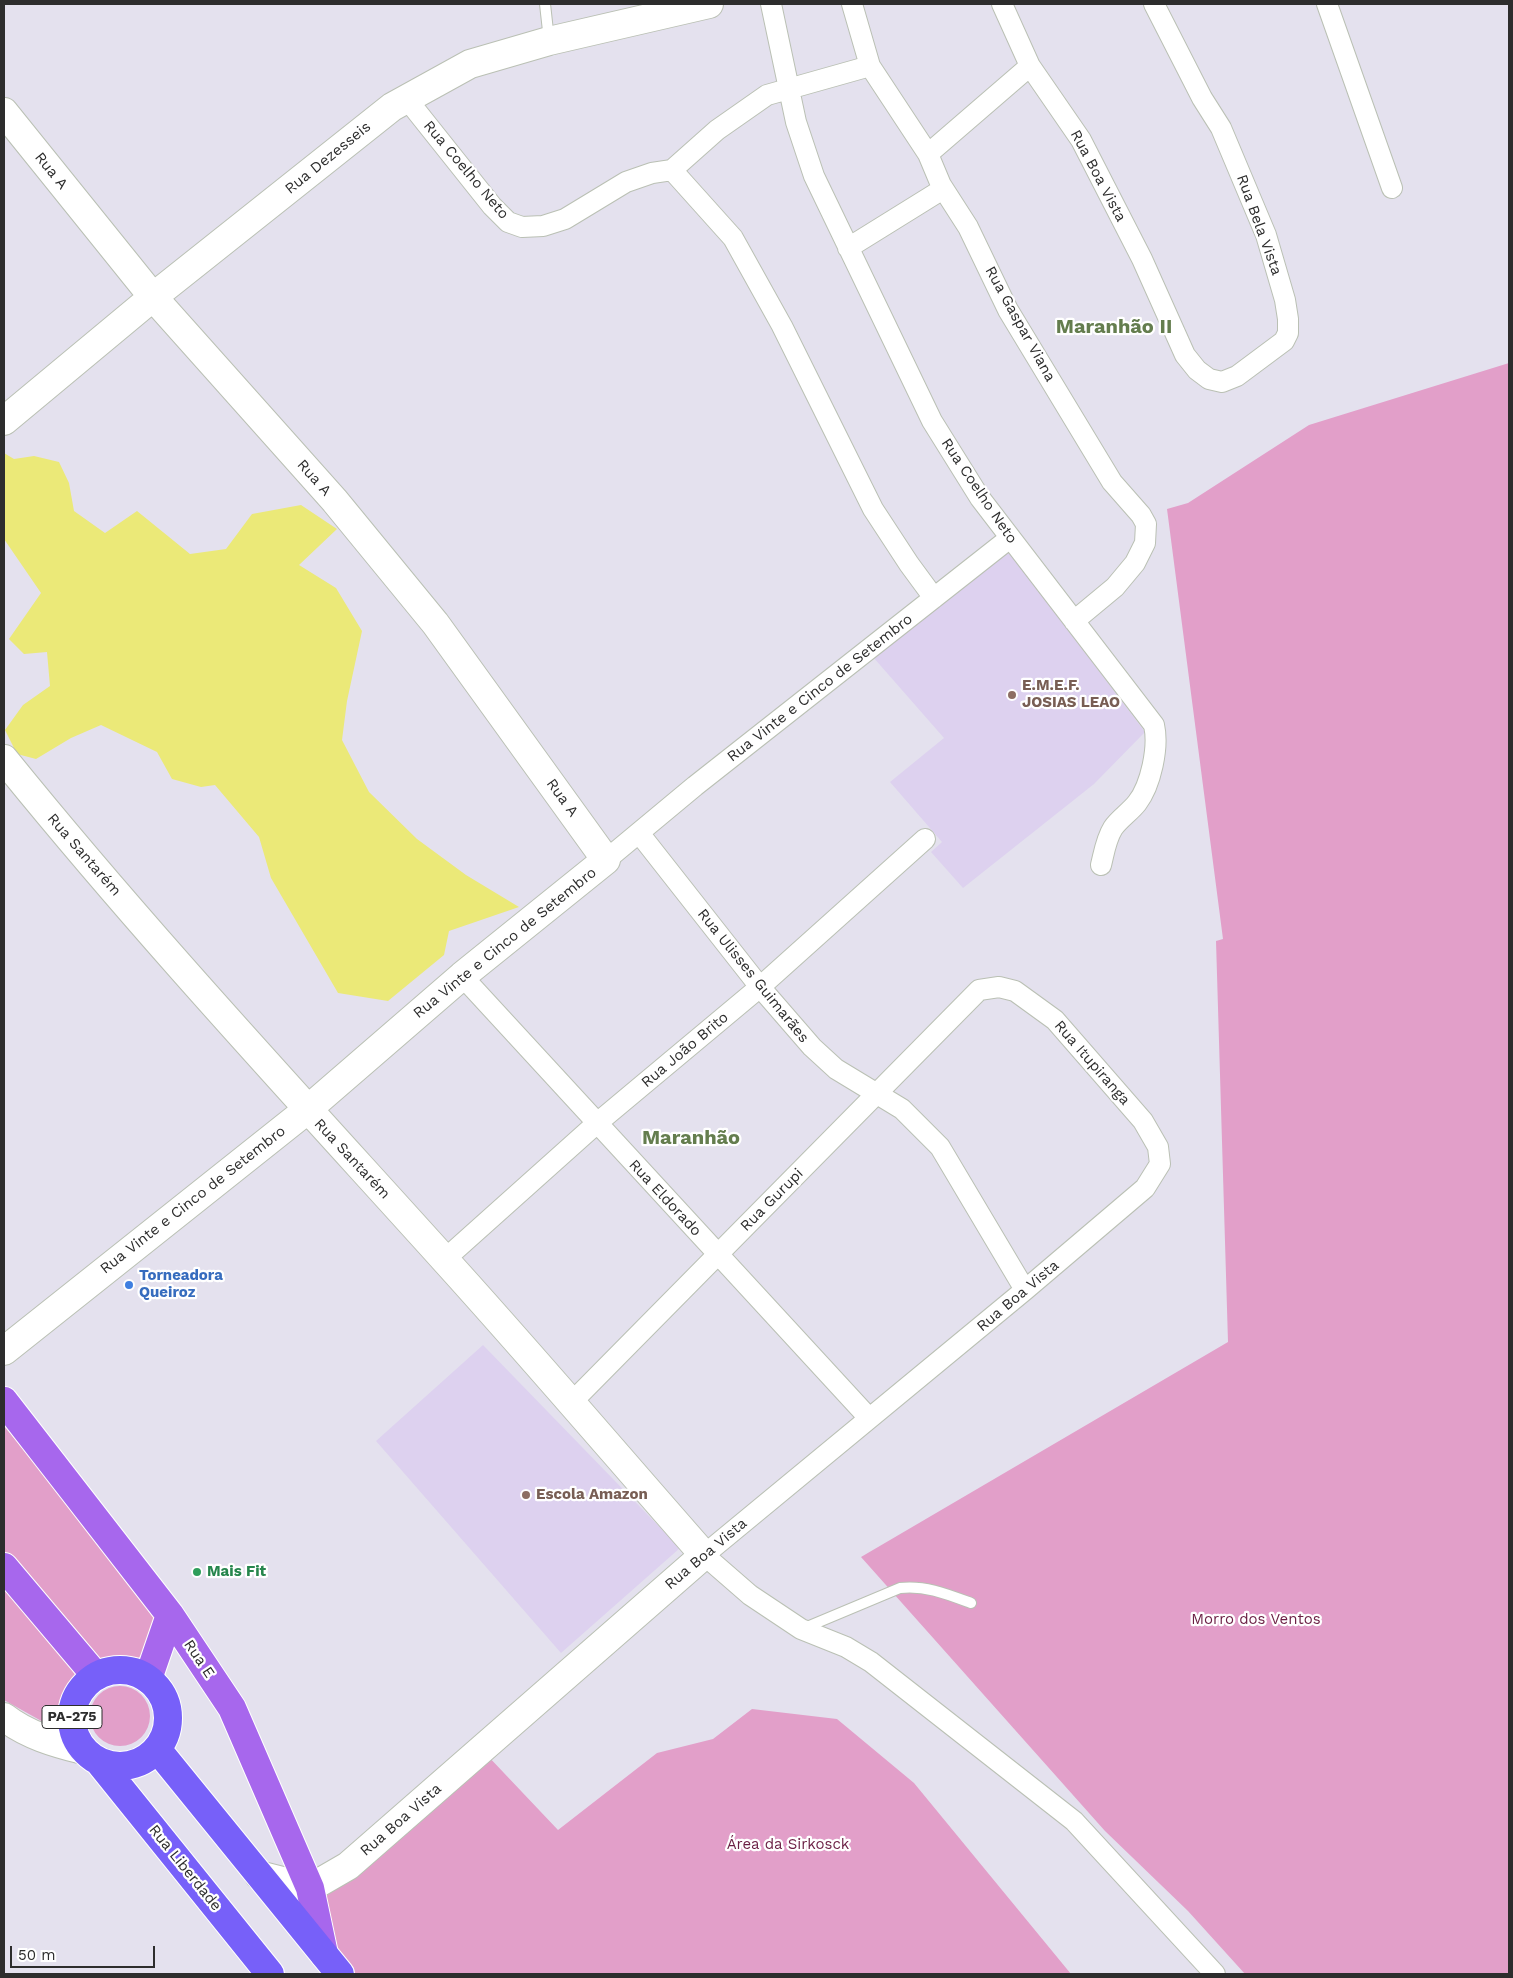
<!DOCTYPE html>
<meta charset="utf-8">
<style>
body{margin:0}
#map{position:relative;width:1513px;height:1978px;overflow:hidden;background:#e4e1ee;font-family:"Work Sans",sans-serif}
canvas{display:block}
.frame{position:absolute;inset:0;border:5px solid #2d2d2d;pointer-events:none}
.scale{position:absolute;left:10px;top:1946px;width:145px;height:22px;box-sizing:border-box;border:2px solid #2d2d2d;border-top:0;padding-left:6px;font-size:15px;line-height:18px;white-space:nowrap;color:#2d2d2d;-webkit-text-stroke:4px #fff;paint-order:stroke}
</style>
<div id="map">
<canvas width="1513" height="1978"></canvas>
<div class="frame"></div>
<div class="scale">50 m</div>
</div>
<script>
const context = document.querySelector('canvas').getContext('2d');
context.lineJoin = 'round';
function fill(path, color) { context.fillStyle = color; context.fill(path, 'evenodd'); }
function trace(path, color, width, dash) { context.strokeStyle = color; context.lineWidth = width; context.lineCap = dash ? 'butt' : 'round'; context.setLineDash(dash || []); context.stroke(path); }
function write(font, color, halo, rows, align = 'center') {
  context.font = font + ' "Work Sans",sans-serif'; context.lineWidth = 4.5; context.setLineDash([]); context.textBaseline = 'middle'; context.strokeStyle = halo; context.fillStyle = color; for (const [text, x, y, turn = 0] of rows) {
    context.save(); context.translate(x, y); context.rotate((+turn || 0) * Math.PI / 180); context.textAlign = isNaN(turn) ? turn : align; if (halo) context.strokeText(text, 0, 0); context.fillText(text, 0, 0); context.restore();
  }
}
fill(new Path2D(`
 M1009,552L1145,732L1094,784L963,888L931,852L942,842L890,782L944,738L873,657L957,587Z
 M483,1345L680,1548L561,1653L376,1441Z`), '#ddd1ef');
fill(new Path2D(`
 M1509,363V1974H1245L1188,1911L1105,1831L861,1557L1228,1342L1216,941L1223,939L1167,509L1188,503L1309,425Z
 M4,1426L158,1615L147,1648L128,1671H112L96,1676L4,1560Z
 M4,1584L76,1672L70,1720L45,1723L4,1700Z
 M90 1716a30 30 0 1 1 60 0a30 30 0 1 1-60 0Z
 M752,1709L837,1719L914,1783L1071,1974H340L297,1922L486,1754L558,1830L657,1753L713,1739Z`), '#e29fc9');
fill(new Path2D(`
 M4,453L14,459L34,456L59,462L69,483L74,511L105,533L137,511L190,554L226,549L252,514L301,505L337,529L299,565L336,588L362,631L347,701L342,740L369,792L417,839L466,875L519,907L449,931L444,955L388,1001L338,993L271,878L259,837L215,785L201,787L172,779L157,752L101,725L71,738L36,759L17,754L5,730L23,705L50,686L47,652L24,654L9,639L41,593L4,539Z`), '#ebe978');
const lane = new Path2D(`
 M545,4L549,40
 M802,1629L900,1588C925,1585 947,1594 971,1603`);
const street = new Path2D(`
 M771,4L796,122L814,176L932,421L980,498L1154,725C1159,747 1151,785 1137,803C1130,812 1119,819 1113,828C1106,839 1104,853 1101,865
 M852,4L870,66L928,154L941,185L968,227L1008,310L1112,482L1141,515L1146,524L1145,543L1135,563L1115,587L1074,621
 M1002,4L1030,66L1081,140L1142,259L1185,355L1197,370L1209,379L1222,382L1237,376L1284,341L1288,333V319L1285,300L1266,235L1221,128L1202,98L1154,4
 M1327,4L1392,188
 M406,98L492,206L508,222L522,227L543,226L565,219L626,182L652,173L672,170L717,130L767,95L870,66
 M928,154L1030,66
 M672,170L733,238L782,326L873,509L909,564L934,598
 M848,248L943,189
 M639,833L760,987L812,1047L836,1069L902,1109L940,1147L1025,1290
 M606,860L695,786L1010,538
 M462,976L869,1418
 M444,1260L596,1124L760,987L925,839
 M571,1403L979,990L999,987L1015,991L1055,1020L1143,1121L1158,1147L1160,1164L1145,1188L1025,1290L704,1555L750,1595L801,1629L846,1647L871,1662L1074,1821L1215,1974`);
const secondary = new Path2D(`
 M4,112L153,297L335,501L435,623L606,860L462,976L307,1110L4,1351
 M4,421L153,297L392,107L470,64L549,41L709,4
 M4,759C144,932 295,1094 444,1259C532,1356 617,1456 704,1555L348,1866L310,1888L259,1875
 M4,1717C27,1735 55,1743 83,1750`);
const primary = new Path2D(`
 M4,1401L170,1615L232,1708L310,1888L324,1954
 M4,1567L96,1676
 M148,1679L170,1615`);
const highway = new Path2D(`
 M72 1718a48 48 0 1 1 96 0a48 48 0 1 1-96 0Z
 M157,1749L340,1974
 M100,1763L270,1974`);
trace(lane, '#bac0b4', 12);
trace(street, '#bac0b4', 22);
trace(secondary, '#bac0b4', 30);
trace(primary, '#fff', 30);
trace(highway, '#fff', 30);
trace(lane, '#fff', 10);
trace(street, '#fff', 20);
trace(secondary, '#fff', 28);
trace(primary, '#a767ed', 28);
trace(highway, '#7760f9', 28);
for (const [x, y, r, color] of [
 [1012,695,5,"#8d6e63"],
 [129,1285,5,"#3f7fe0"],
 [526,1495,5,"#8d6e63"],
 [197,1572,5,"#2e9e5b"]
]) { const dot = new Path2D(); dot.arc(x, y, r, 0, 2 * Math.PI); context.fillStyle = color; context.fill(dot); trace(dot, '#fff', 2); }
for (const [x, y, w] of [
 [72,1717,60]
]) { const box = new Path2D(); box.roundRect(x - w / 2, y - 11.5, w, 23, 4); context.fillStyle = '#fff'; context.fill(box); trace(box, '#2d2d2d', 1); }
write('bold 14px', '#2d2d2d', null, [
 ["PA-275",72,1717]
]);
write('15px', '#2d2d2d', '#fff', [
 ["Rua Dezesseis",328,158,-39],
 ["Rua Coelho Neto",466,170,50],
 ["Rua A",51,171,51],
 ["Rua Boa Vista",1098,176,62],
 ["Rua Bela Vista",1259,225,70],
 ["Rua Gaspar Viana",1020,324,61],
 ["Rua A",314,478,48],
 ["Rua Coelho Neto",979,491,56],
 ["Rua Vinte e Cinco de Setembro",820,688,-38],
 ["Rua A",562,798,54],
 ["Rua Santarém",84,855,49],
 ["Rua Vinte e Cinco de Setembro",505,943,-39],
 ["Rua Ulisses Guimarães",753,976,51],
 ["Rua João Brito",685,1050,-40],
 ["Rua Itupiranga",1092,1063,49],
 ["Rua Santarém",352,1159,47],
 ["Rua Eldorado",665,1198,47],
 ["Rua Vinte e Cinco de Setembro",193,1200,-38],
 ["Rua Gurupi",772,1200,-45],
 ["Rua Boa Vista",1018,1296,-40],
 ["Rua Boa Vista",706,1554,-40],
 ["Rua E",199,1659,56],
 ["Rua Boa Vista",401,1820,-41],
 ["Rua Liberdade",185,1868,51]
]);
write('bold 15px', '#785e54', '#fff', [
 ["E.M.E.F.",1022,686],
 ["JOSIAS LEAO",1022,703],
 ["Escola Amazon",536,1495]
], 'left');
write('bold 15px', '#366cbe', '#fff', [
 ["Torneadora",139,1276],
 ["Queiroz",139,1293]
], 'left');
write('bold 15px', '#27864d', '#fff', [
 ["Mais Fit",207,1572]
], 'left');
write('15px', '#6a1e43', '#fff', [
 ["Morro dos Ventos",1256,1620],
 ["Área da Sirkosck",788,1845]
]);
write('bold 20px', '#647d4e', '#fff', [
 ["Maranhão II",1114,327],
 ["Maranhão",691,1138]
]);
</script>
